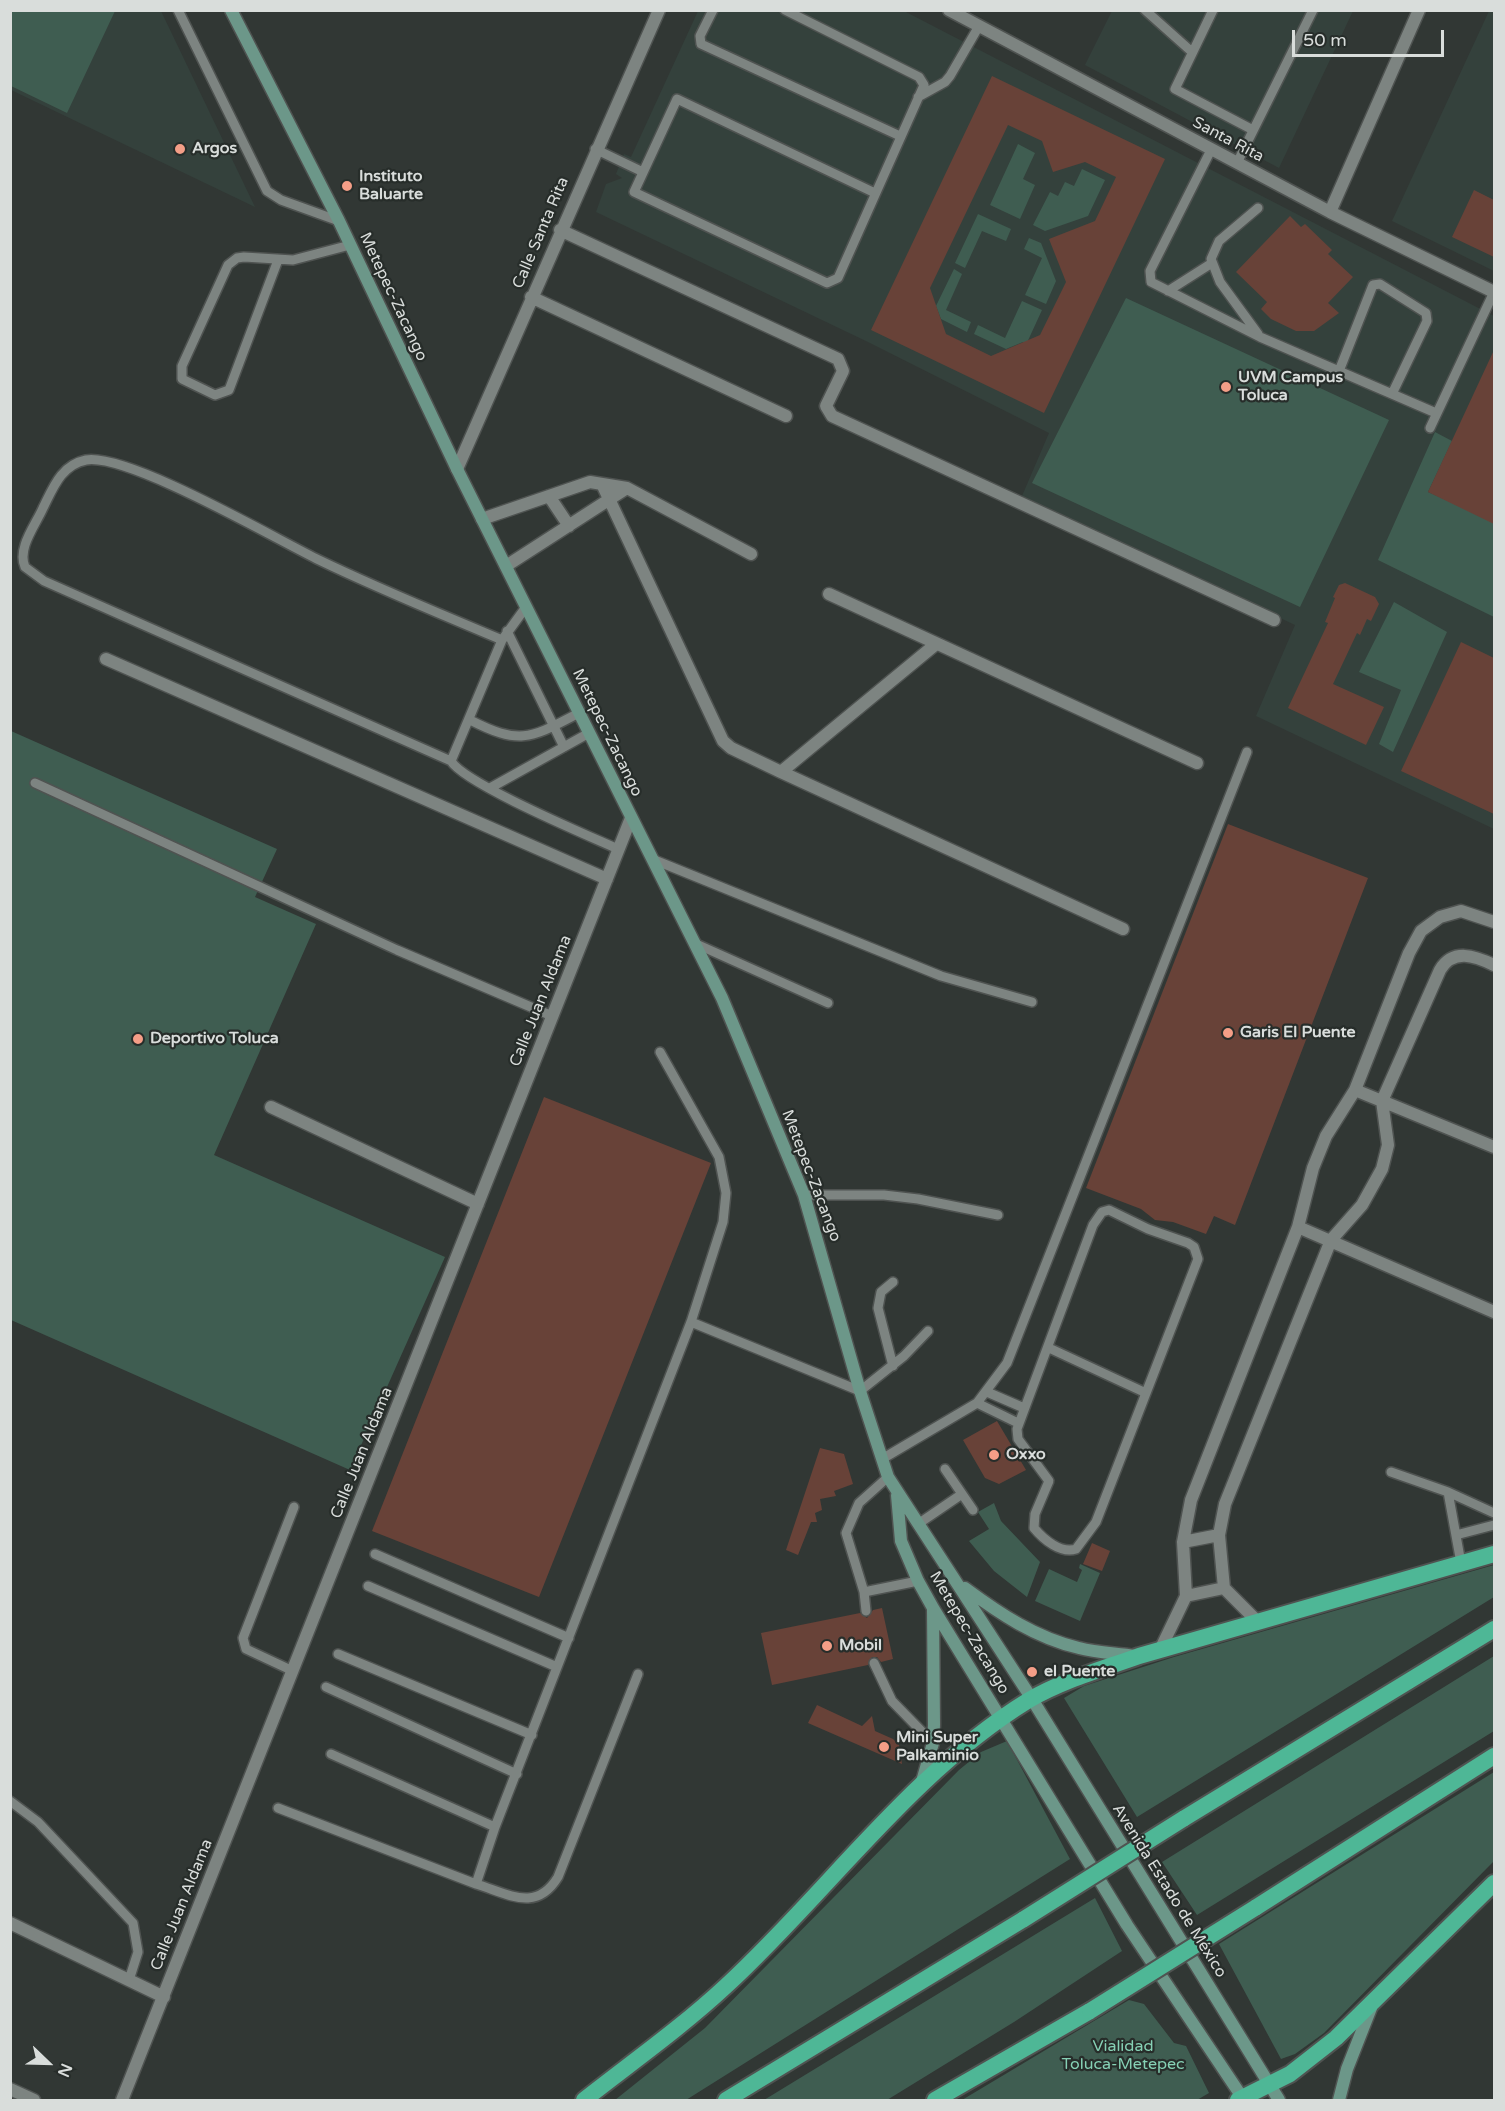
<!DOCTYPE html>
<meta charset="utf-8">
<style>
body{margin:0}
#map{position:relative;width:1505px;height:2111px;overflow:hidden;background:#313734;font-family:"Varela Round",sans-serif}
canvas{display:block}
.frame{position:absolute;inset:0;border:12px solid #d9dddb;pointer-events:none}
.north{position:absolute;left:18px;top:2033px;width:60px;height:60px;-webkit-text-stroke:4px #272d2a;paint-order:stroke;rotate:113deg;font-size:16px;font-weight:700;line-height:24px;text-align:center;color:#d9dddb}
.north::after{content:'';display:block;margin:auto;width:21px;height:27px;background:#d9dddb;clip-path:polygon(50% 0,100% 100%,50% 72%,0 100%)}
.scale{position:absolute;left:1292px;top:30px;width:152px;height:27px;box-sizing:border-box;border:3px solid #d9dddb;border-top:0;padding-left:8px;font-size:18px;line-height:21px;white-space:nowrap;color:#d9dddb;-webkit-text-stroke:4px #272d2a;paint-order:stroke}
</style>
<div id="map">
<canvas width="1505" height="2111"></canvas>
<div class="frame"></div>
<div class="north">N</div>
<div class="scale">50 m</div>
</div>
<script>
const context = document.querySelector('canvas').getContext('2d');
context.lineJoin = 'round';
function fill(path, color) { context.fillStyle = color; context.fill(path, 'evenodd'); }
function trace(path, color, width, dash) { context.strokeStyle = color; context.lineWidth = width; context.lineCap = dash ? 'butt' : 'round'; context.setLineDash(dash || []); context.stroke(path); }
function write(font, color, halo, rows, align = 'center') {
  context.font = font + ' "Varela Round",sans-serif'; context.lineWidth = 4.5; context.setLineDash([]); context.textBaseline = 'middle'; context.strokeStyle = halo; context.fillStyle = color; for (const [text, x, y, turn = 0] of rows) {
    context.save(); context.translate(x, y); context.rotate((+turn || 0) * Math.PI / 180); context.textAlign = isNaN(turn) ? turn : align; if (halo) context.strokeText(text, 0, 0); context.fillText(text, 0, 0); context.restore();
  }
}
fill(new Path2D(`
 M10,11H161L255,207L11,90Z
 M698,11H904L1494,316V829L1256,716L1295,625L1022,496L1049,433L868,342L596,212L606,184L622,178L616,174L624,154L631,157Z
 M1112,11H1353L1279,168L1085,65Z
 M1489,11H1494V271L1392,221Z`), '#34413c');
fill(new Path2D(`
 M11,10L115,11L67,113L11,86Z
 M1018,144L1035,153L1023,179L1035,185L1020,219L990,205Z
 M1082,169L1105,180L1088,216L1045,231L1033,225L1050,192L1058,196L1065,182L1074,186Z
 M978,214L1011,229L1006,241L982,231L965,268L955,263Z
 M1029,238L1041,243L1056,281L1046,304L1025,295L1042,258L1024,249Z
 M954,269L962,274L946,310L971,322L967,332L941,319L936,306Z
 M1126,298L1389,420L1300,607L1032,483Z
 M1022,301L1042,310L1025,347L1023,342L1006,349L974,334L978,325L1005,338Z
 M1435,432L1452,441L1428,492L1494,521V617L1378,560Z
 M1394,602L1447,632L1393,752L1379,744L1401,690L1359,672Z
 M11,731L277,849L255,897L316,924L214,1155L445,1257L350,1470L11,1320Z
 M994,1503L1001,1521L1040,1562L1027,1597L994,1571L969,1541L989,1529L978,1512Z
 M1080,1564L1100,1573L1080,1621L1035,1601L1049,1569L1077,1582L1082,1570L1079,1568Z
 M1494,1565V1597L1137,1817L1064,1698L1084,1686L1174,1657Z
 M1494,1656V1731L1197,1915L1162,1862Z
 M1007,1741L1070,1859L686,2100H615L705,2028L959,1770L981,1752Z
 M1494,1772V1861L1324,2033L1295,2054L1281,2059L1219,1944Z
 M1095,1898L1122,1951L1014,2022L887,2100H764Z
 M1129,2000L1144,2004L1174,2043L1186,2046L1209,2093L1197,2100H962Z`), '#3f5d51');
fill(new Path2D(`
 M992,76L1165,159L1044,413L871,330ZM1008,125L1042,141L1053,172L1085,162L1116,177L1095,221L1049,239L1066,282L1040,335L991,356L946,334L930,288Z
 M1474,190L1494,200V257L1452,237Z
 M1290,216L1301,227L1305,224L1332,250L1328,254L1353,277L1328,303L1339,313L1314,331H1296L1271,319L1261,309L1267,302L1236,272Z
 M1494,350V524L1428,492Z
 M1345,583L1375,597L1379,604L1371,621L1367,619L1360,635L1357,633L1333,684L1384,707L1366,745L1288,708L1328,623L1325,622L1335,598L1333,597L1339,585Z
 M1461,642L1494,658V814L1401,771Z
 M1228,824L1368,878L1235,1225L1214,1216L1206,1234L1173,1222L1155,1220L1141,1209L1086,1188Z
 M544,1097L711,1163L539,1597L372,1531Z
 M997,1421L1026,1470L999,1484L985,1478L963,1440Z
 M820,1448L844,1454L853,1484L834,1491L836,1496L820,1499L822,1510L815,1513L817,1522H811L798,1555L786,1550Z
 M1092,1543L1110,1551L1102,1571L1083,1564Z
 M882,1608L893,1659L881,1662L877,1657H872L868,1665L772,1685L761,1633L860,1613L867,1618L873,1610Z
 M817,1705L862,1726L872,1716L875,1731L893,1739L899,1745L902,1764L808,1723Z`), '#684238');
const service = new Path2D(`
 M178,10L267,191L281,200L339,221
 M713,10L700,36L701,44L900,136
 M785,10L919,77L924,85L838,278L827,283L634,192L677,99L875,193
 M1145,10L1192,52
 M1213,10L1175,89L1253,130
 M918,97L945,82L950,76L979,26
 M595,149L643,172
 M1211,150L1150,271L1151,282L1260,337L1436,413
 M1237,163L1313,10
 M278,260L229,390L215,395L182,379V366L228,265L237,258L244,257L293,260L350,245
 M1168,291L1212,263
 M1258,334L1220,282L1211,259L1219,241L1258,208
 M1339,371L1373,285L1380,284L1426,313L1427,321L1392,394
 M1430,428L1494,292
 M526,607L502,640L451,761C465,784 587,835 618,849
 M507,631L564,747
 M470,720C521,746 531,738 579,713
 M451,761L44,581L25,567C17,548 35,526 43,508C53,488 61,465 86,460C128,453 274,538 319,560C379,589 441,614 502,640
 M35,783L397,950L552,1016
 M490,788L589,733
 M652,859L941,976L1032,1002
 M694,943L828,1003
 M804,1195H884L918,1199L998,1215
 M1109,1210L1148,1229L1188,1243L1194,1247L1198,1259L1096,1522L1076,1549C1061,1554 1044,1540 1034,1528L1035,1514L1049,1481L1018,1439L1017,1429L1093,1225L1102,1212Z
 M893,1282L881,1292L878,1308L893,1366
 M691,1322L860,1391L904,1356L928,1331
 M1049,1348L1146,1393
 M987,1392L1024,1408
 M977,1403L1018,1423
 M882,1459L977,1403L1007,1363L1247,752
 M945,1469L973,1510
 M1391,1472L1448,1492L1494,1513
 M1448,1492L1461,1563
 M918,1524L962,1494
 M1456,1535L1494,1525
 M375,1554L569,1638
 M368,1586L557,1667
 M864,1592L918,1581
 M866,1611L864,1592L846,1533L859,1503L888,1477
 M338,1654L532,1735
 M874,1663L892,1701L933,1743
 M293,1671L246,1649L243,1638L294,1507
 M326,1687L517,1774
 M331,1754L495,1827
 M10,1801L38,1822L133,1923L138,1952L129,1980
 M278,1808L476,1884L495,1827L691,1322L723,1222L726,1193L719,1157L660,1052
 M476,1884C509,1894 536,1913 558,1877L638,1674`);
const minor = new Path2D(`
 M949,10L1330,212L1494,292
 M1330,212L1419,10
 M560,230L838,359L843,371L826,406L832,416L1274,620
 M531,297L786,416
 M457,469L659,10
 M602,484L723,741L731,748L781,772L1123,929
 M549,496L569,526
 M482,519L590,482L627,488L751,554
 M506,566L627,488
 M829,594L1197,763
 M106,659L607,879
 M781,772L936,644
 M1355,1090L1494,1147
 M271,1107L478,1204
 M1298,1227L1494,1312
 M1183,1542L1219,1535
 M1186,1596L1224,1588
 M1258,1622L1224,1588L1219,1535L1225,1504L1331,1240L1362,1205L1382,1169L1388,1145L1382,1101L1440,970C1453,948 1475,956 1494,965
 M1160,1650L1186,1596L1183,1542L1191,1500L1298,1227L1313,1168L1326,1136L1355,1090L1409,953L1421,931L1440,917L1461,911L1494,922
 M10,1923L164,1997
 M10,2089L34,2100
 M122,2100L631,818`);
const secondary = new Path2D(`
 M231,10L339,221L457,469L722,998L804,1195L860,1391L888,1477L1032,1699L1279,2100
 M897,1495L901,1541L918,1581L933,1608L1127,1925L1244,2100
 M965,1588C1000,1614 1036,1638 1079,1648C1097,1653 1116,1653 1135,1656
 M921,1785L933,1743L934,1725L933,1609
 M1339,2100L1347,2069L1371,2008`);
const trunk = new Path2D(`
 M1183,1819L1494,1629
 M1255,1908L1494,1756
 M584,2100C631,2063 682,2027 726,1986C827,1893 910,1773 1029,1700C1063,1680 1103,1669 1139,1656L1494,1554
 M726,2100L1024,1919
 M935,2100L1090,2011
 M1238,2100L1290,2074L1336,2038L1494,1883`);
trace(service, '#4f5351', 12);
trace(minor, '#4f5351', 15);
trace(secondary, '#4f5351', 15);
trace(trunk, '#4f5351', 20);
trace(service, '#7d8481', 9);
trace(minor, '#7d8481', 12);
trace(secondary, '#6c9789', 12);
trace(trunk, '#4eb796', 16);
const trunkBridge = new Path2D(`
 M1024,1919L1183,1819
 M1090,2011L1255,1908`);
trace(trunkBridge, '#4f5351', 20, []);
trace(trunkBridge, '#4eb796', 16);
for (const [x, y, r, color] of [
 [180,149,6,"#f49e87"],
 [347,186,6,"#f49e87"],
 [1226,387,6,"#f49e87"],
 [1228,1033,6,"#f49e87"],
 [138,1039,6,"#f49e87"],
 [994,1455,6,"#f49e87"],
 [827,1646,6,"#f49e87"],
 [1032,1672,6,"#f49e87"],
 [884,1747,6,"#f49e87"]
]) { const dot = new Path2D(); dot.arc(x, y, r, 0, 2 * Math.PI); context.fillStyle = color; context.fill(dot); trace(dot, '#272d2a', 2); }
write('16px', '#d9dddb', '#272d2a', [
 ["Santa Rita",1228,140,28],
 ["Calle Santa Rita",541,233,-67],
 ["Metepec-Zacango",393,297,65],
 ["Metepec-Zacango",607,733,64],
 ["Calle Juan Aldama",541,1001,-68],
 ["Metepec-Zacango",811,1176,69],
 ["Calle Juan Aldama",362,1453,-68],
 ["Metepec-Zacango",969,1633,59],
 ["Avenida Estado de México",1169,1891,58],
 ["Calle Juan Aldama",182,1905,-68]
]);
write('bold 16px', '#d9dddb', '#272d2a', [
 ["Argos",192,149],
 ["Instituto",359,177],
 ["Baluarte",359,195],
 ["UVM Campus",1238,378],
 ["Toluca",1238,396],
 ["Garis El Puente",1240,1033],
 ["Deportivo Toluca",150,1039],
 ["Oxxo",1006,1455],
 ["Mobil",839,1646],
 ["el Puente",1044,1672],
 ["Mini Super",896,1738],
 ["Palkaminio",896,1756]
], 'left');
write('16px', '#86d1b5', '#272d2a', [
 ["Vialidad",1123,2047],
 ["Toluca-Metepec",1123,2065]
]);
</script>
